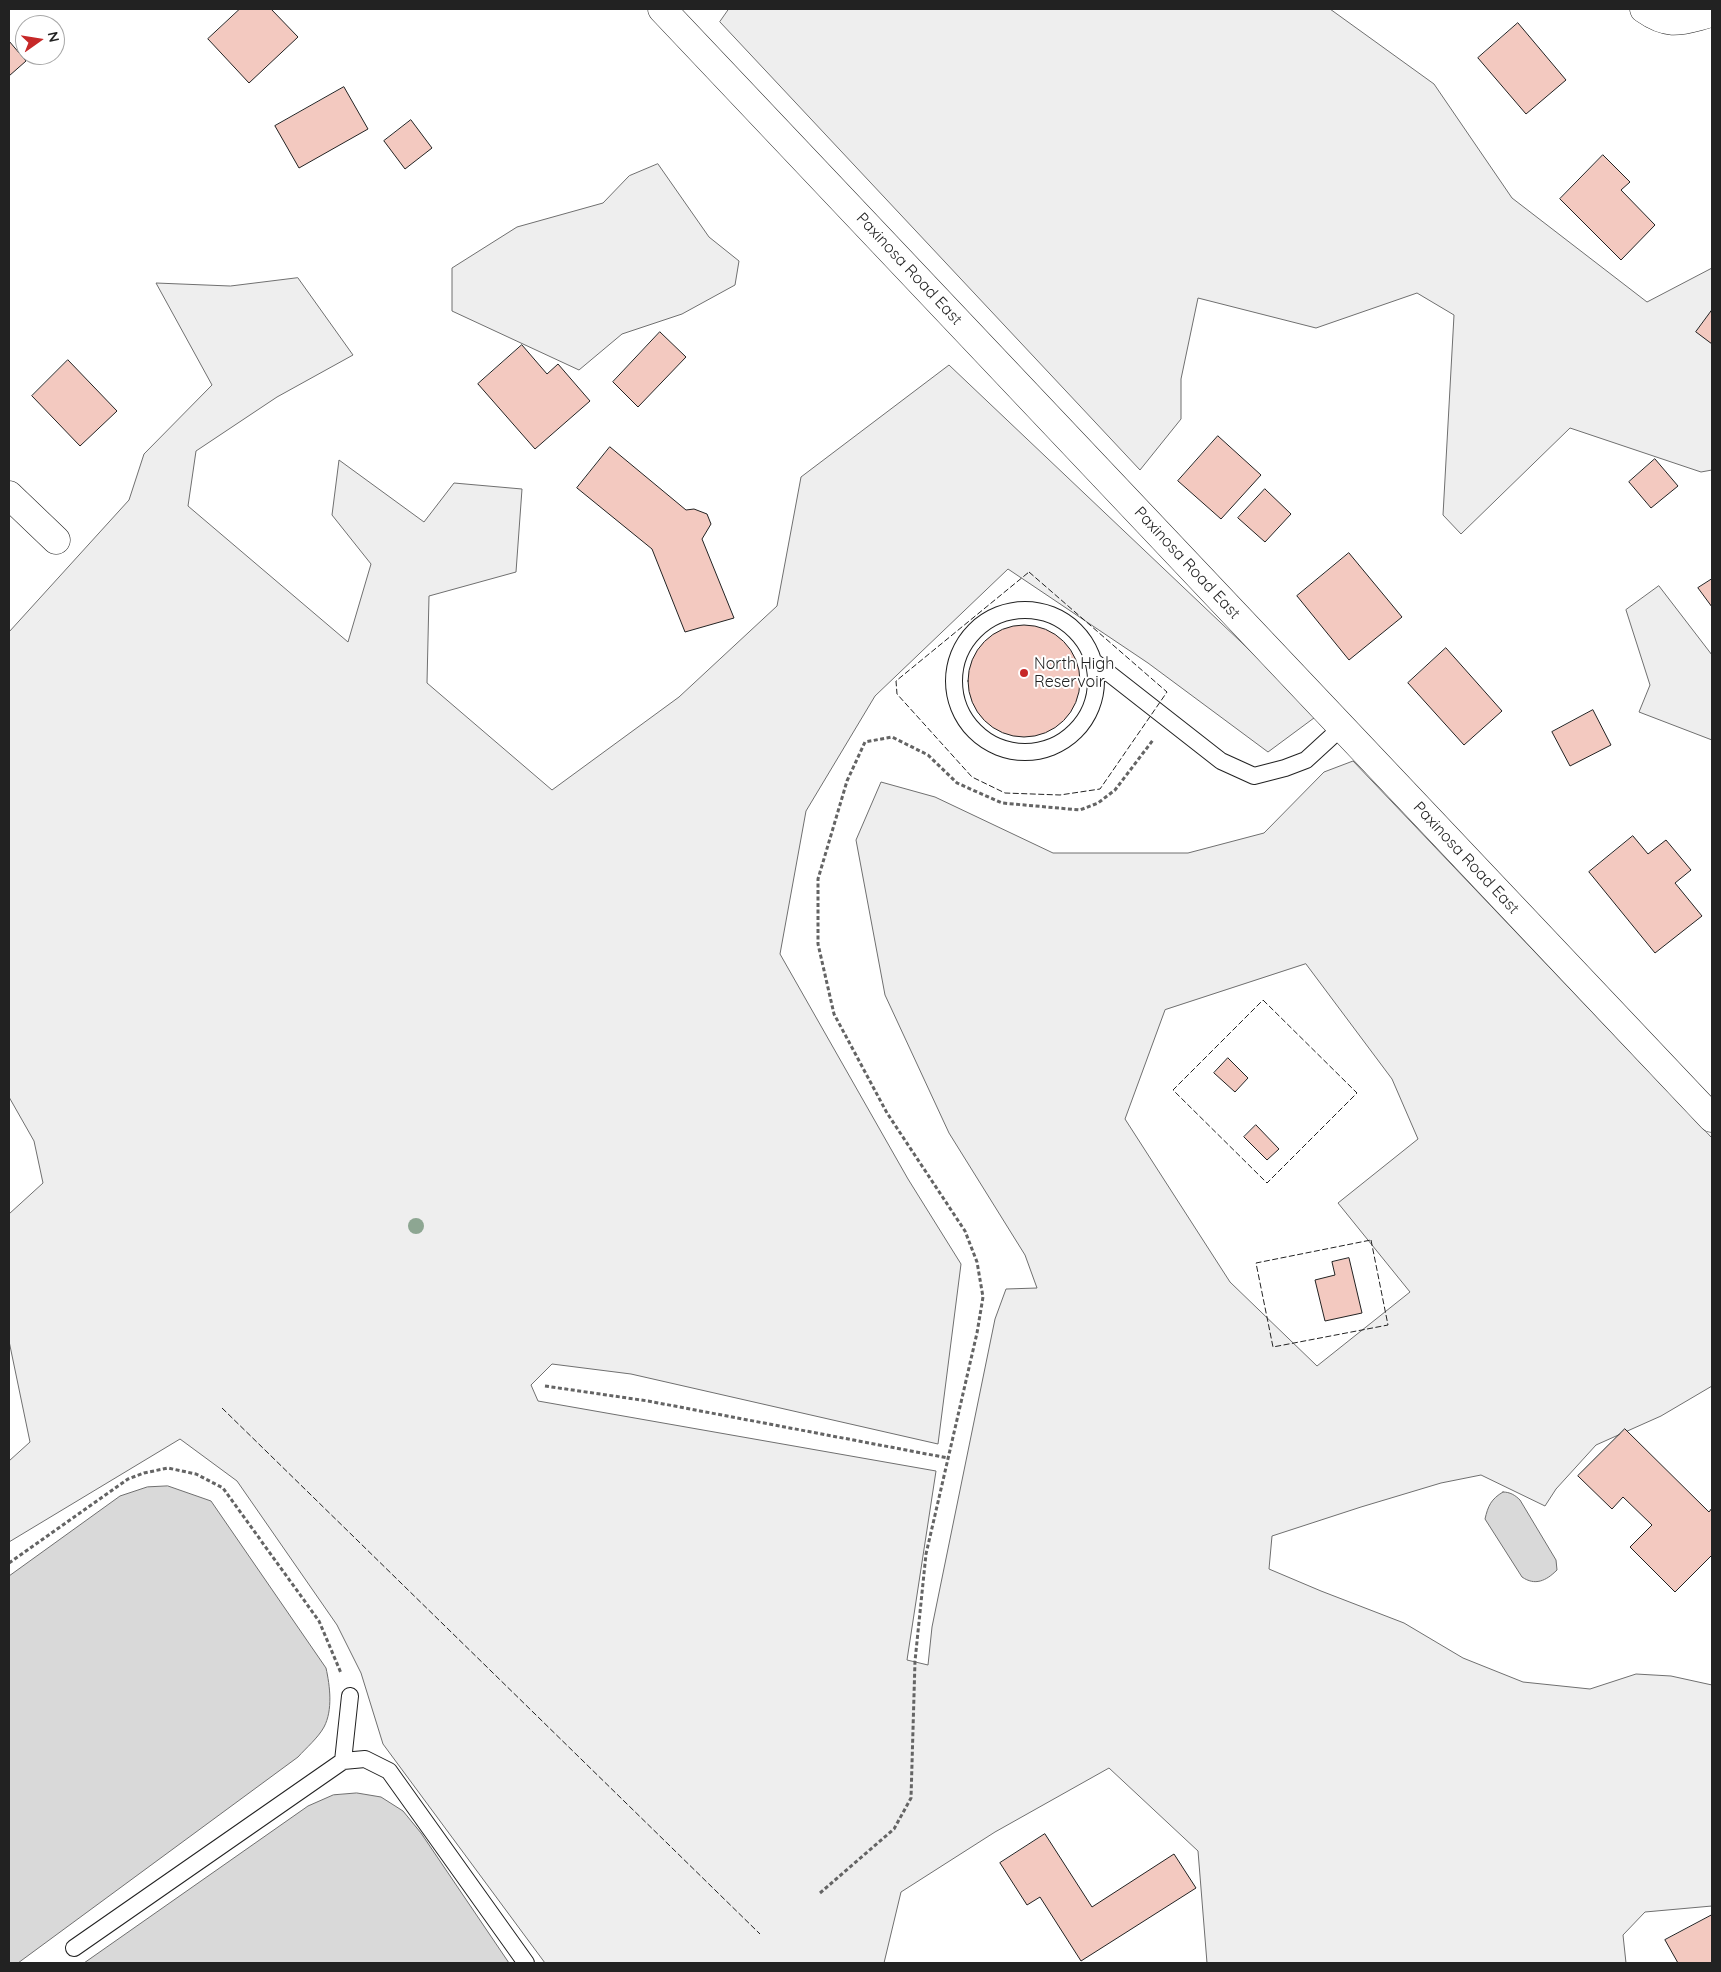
<!DOCTYPE html>
<style>
body{margin:0}
#map{position:relative;width:1721px;height:1972px;overflow:hidden;background:#fff;font-family:Quicksand,sans-serif}
canvas{display:block}
.frame{position:absolute;inset:0;border:10px solid #222;pointer-events:none}
.north{position:absolute;left:15px;top:15px;width:50px;height:50px;box-sizing:border-box;background:#fff;border:1px solid #a7a7a7;border-radius:50%;rotate:77deg;font-size:14px;font-weight:700;line-height:20px;text-align:center;color:#222}
.north::after{content:'';display:block;margin:auto;width:18px;height:22px;background:#c62828;clip-path:polygon(50% 0,100% 100%,50% 72%,0 100%)}
</style>
<div id="map">
<canvas width="1721" height="1972"></canvas>
<div class="frame"></div>
<div class="north">N</div>
</div>
<script>
const context = document.querySelector('canvas').getContext('2d');
context.lineJoin = 'round';
function fill(path, color) { context.fillStyle = color; context.fill(path, 'evenodd'); }
function trace(path, color, width, dash) { context.strokeStyle = color; context.lineWidth = width; context.lineCap = dash ? 'butt' : 'round'; context.setLineDash(dash || []); context.stroke(path); }
function write(font, color, halo, rows, align = 'center') {
  context.font = font + ' Quicksand,sans-serif'; context.lineWidth = 4; context.setLineDash([]); context.textBaseline = 'middle'; context.strokeStyle = halo; context.fillStyle = color; for (const [text, x, y, turn = 0] of rows) {
    context.save(); context.translate(x, y); context.rotate((+turn || 0) * Math.PI / 180); context.textAlign = isNaN(turn) ? turn : align; if (halo) context.strokeText(text, 0, 0); context.fillText(text, 0, 0); context.restore();
  }
}
const green = new Path2D(`
 M729,9H1330L1434,84L1512,198L1647,302L1712,268V470L1701,472L1570,428L1461,534L1443,515L1454,315L1417,293L1316,328L1198,298L1181,379V419L1140,470L720,22Z
 M658,164L709,237L739,261L735,285L682,314L622,334L579,370L452,311V268L517,227L603,203L629,176Z
 M298,278L353,355L277,397L196,451L188,506L348,642L371,564L332,515L339,460L424,522L454,483L522,489L516,572L429,596L427,683L552,790L679,697L777,606L801,477L949,365L1318,715L1268,752L1148,663L1008,569L875,696L806,811L780,954L908,1179L961,1264L938,1444L631,1374L552,1364L531,1385L538,1401L936,1471L907,1660L928,1665L932,1627L995,1319L1006,1289L1037,1288L1025,1255L949,1133L885,995L856,840L881,782L935,797L1053,853H1188L1264,833L1324,772L1353,761L1712,1138V1386L1661,1416L1596,1445L1556,1489L1545,1506L1481,1475L1441,1483L1361,1507L1272,1536L1269,1569L1321,1591L1404,1623L1463,1658L1523,1682L1590,1689L1636,1674L1671,1676L1712,1685V1906L1645,1912L1623,1935L1626,1963H1207L1198,1851L1109,1768L995,1832L901,1892L884,1963H545L383,1744L361,1673L337,1625L237,1481L180,1439L9,1542V1461L30,1442L9,1341V1214L43,1183L34,1141L9,1097V632L129,500L144,454L212,385L156,283L230,286ZM1306,964L1392,1079L1418,1139L1338,1203L1410,1292L1317,1366L1230,1282L1125,1119L1165,1010Z
 M1659,586L1712,655V740L1639,712L1650,685L1626,610Z`);
fill(green, '#eee');
trace(green, '#6f6f6f', 1);
const water = new Path2D(`
 M168,1486L211,1501L326,1668C330,1686 333,1710 324,1727C318,1738 306,1748 298,1757L18,1963H9V1576L120,1496L147,1487Z
 M1503,1492C1510,1492 1515,1495 1520,1500L1556,1560L1557,1570C1546,1581 1535,1586 1522,1577L1485,1519C1488,1506 1491,1499 1503,1492Z
 M357,1793L381,1797L403,1811L421,1833L509,1963H84L308,1806L333,1795Z`);
fill(water, '#d9d9d9');
trace(water, '#6f6f6f', 1);
const building = new Path2D(`
 M240,9H271L298,37L249,83L208,39Z
 M1518,23L1566,80L1526,114L1478,58Z
 M9,41L26,61L9,76Z
 M344,87L368,129L299,168L275,126Z
 M411,120L432,148L405,169L384,141Z
 M1603,155L1630,182L1621,190L1655,225L1621,260L1560,199Z
 M1712,310V344L1696,332Z
 M660,332L686,357L638,407L613,382Z
 M522,345L547,374L558,364L590,401L535,449L478,384Z
 M68,360L117,411L80,446L32,396Z
 M1218,436L1261,475L1221,519L1178,481Z
 M610,447L686,510L694,509L707,514L711,524L702,539L734,618L685,632L652,549L577,488Z
 M1655,459L1678,486L1651,508L1629,482Z
 M1265,489L1291,514L1265,542L1238,518Z
 M1349,553L1402,617L1349,660L1297,596Z
 M1712,579V607L1698,588Z
 M968 681a56 56 0 1 1 112 0a56 56 0 1 1-112 0Z
 M1446,648L1502,711L1464,745L1408,683Z
 M1593,710L1611,745L1570,766L1552,732Z
 M1633,836L1648,854L1666,840L1691,870L1675,883L1702,916L1655,953L1589,872Z
 M1228,1058L1248,1078L1235,1092L1214,1073Z
 M1256,1125L1279,1149L1267,1160L1244,1137Z
 M1349,1258L1362,1313L1325,1321L1315,1280L1335,1275L1332,1262Z
 M1625,1429L1709,1512L1712,1508V1558L1711,1556L1675,1592L1630,1547L1652,1525L1623,1497L1612,1509L1578,1476Z
 M1045,1834L1092,1907L1174,1854L1196,1888L1081,1961L1040,1897L1027,1905L1000,1863Z
 M1712,1915V1963H1678L1665,1940Z`);
fill(building, '#f3c9c0');
trace(building, '#222', 1);
const service = new Path2D(`
 M954 681a71 71 0 1 1 142 0a71 71 0 1 1-142 0Z
 M1092,660L1221,761L1254,776L1285,768L1306,760L1342,727
 M343,1761L350,1696
 M74,1948L343,1761L365,1759L389,1771L526,1963`);
const minor = new Path2D(`
 M662,9L1712,1118
 M1644,9C1671,28 1682,20 1712,13
 M9,495L56,540`);
trace(service, '#222', 18);
trace(minor, '#222', 29);
trace(new Path2D(`
 M545,1386L648,1401L948,1458
 M9,1563L128,1479L144,1473L168,1468L196,1474L223,1488L319,1621L341,1673
 M820,1893L894,1829L911,1798L915,1661L926,1554L977,1333L983,1297L977,1262L965,1231L887,1113L834,1014L818,944V879L847,781L865,742L892,737L928,755L957,783L1002,803L1080,810L1098,803L1115,790L1153,740`), '#646464', 3, [4, 2.5]);
trace(service, '#fff', 16);
trace(minor, '#fff', 28);
trace(new Path2D(`
 M1029,572L1167,692L1100,789L1060,795L1005,793L972,777L897,694L896,681Z
 M1263,1000L1357,1093L1267,1183L1173,1090Z
 M1371,1240L1388,1325L1273,1347L1256,1263Z
 M222,1408L760,1934`), '#222', 1, [6, 2.5]);
context.fillStyle = '#8da692';
for (const [x, y] of [
 [416,1226]
]) { context.beginPath(); context.arc(x, y, 8, 0, 2 * Math.PI); context.fill(); }
for (const [x, y, r, color] of [
 [1024,673,5,"#c62828"]
]) { const dot = new Path2D(); dot.arc(x, y, r, 0, 2 * Math.PI); context.fillStyle = color; context.fill(dot); trace(dot, '#fff', 2); }
write('16px', '#222', '#fff', [
 ["Paxinosa Road East",909,269,47],
 ["Paxinosa Road East",1187,563,47],
 ["Paxinosa Road East",1466,858,47]
]);
write('16px', '#222', '#fff', [
 ["North High",1034,664],
 ["Reservoir",1034,682]
], 'left');
</script>
